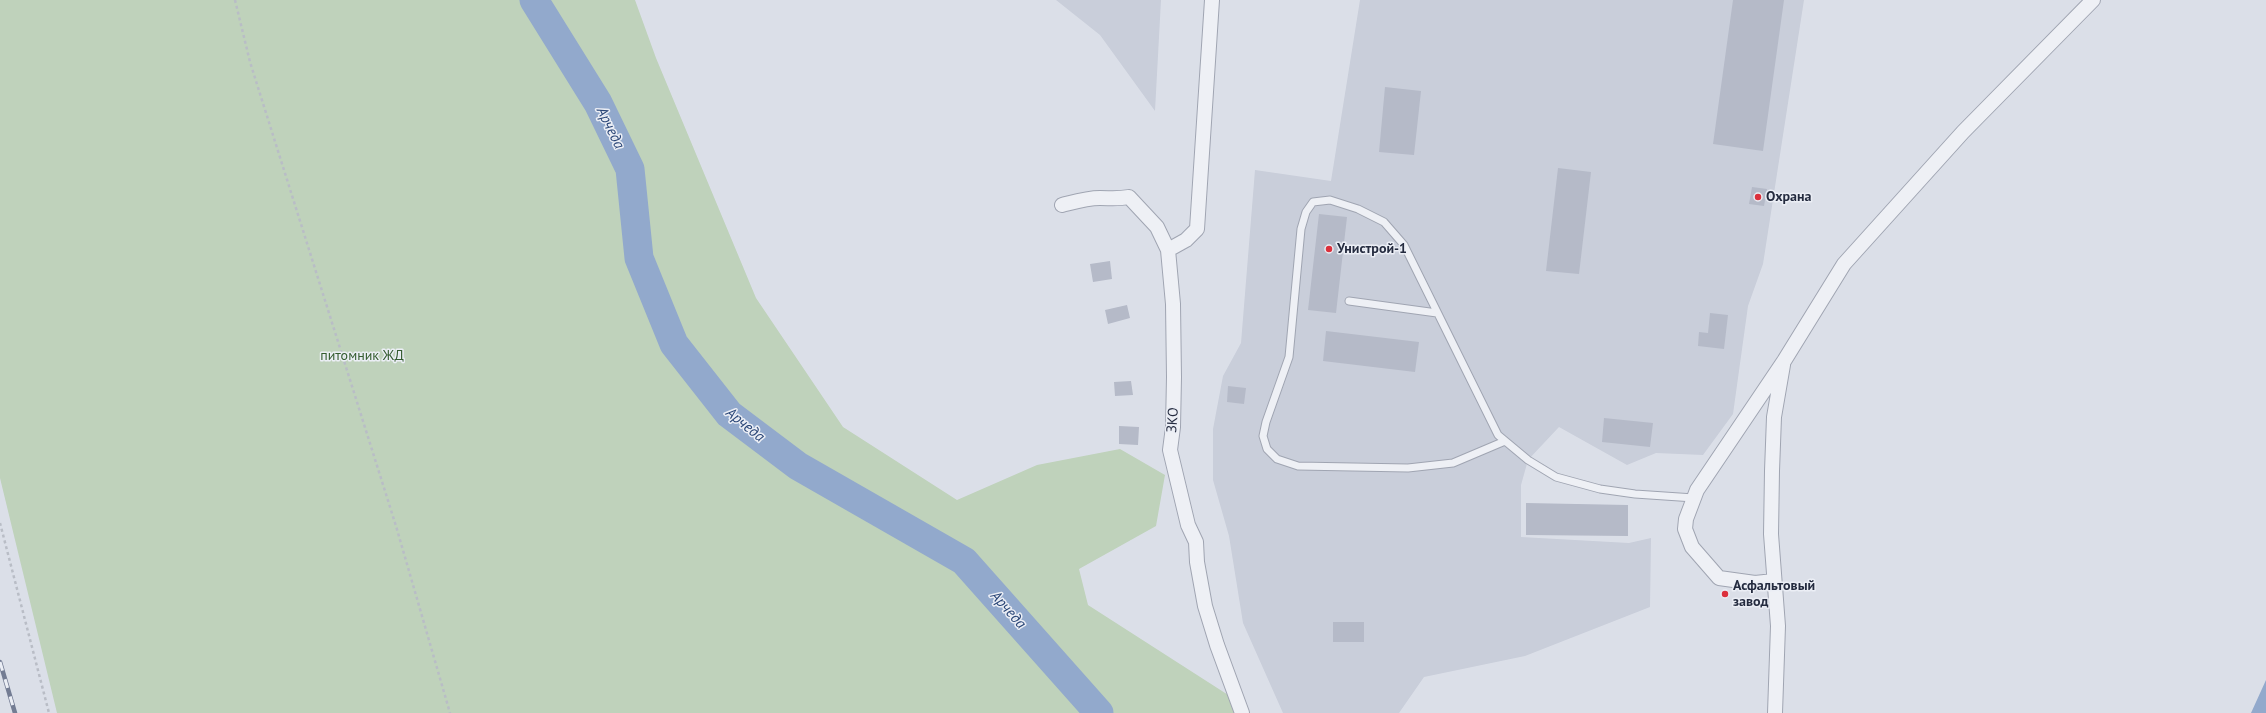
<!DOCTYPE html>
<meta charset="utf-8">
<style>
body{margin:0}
canvas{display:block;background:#dbdfe8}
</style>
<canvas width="2266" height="713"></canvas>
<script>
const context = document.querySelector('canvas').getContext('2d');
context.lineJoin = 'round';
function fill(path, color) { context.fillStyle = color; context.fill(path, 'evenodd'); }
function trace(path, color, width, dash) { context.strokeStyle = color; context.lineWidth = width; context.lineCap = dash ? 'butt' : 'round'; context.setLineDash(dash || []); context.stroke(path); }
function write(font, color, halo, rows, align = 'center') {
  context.font = font + ' "PT Sans",sans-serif'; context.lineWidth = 3; context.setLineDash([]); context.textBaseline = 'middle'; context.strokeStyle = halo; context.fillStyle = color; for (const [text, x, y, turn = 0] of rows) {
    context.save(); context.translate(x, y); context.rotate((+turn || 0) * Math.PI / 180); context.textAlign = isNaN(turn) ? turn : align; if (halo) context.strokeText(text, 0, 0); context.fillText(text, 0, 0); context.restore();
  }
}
fill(new Path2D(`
 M1056,0H1161L1155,111L1100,35Z
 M1360,0H1804L1763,264L1748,306L1733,414L1703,455L1656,453L1627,465L1559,427L1528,460L1521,485V537L1629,543L1651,538L1650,607L1525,656L1424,677L1399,713H1283L1243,623L1229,536L1213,480V429L1223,376L1241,343L1255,170L1331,181Z`), '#c9ceda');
fill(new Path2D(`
 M0,0H635L656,58L756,298L843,427L957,500L1037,465L1120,449L1165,475L1156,526L1079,569L1088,605L1236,700L1245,713H57L0,478Z`), '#bfd2bb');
fill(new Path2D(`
 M2266,680V713H2251Z`), '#92a9cc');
trace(new Path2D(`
 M534,0L598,103L630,169L639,258L674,344L729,414L798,466L964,561L1099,713`), '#92a9cc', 29);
fill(new Path2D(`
 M1733,0H1784L1763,151L1713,144Z
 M1385,87L1421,91L1414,155L1379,152Z
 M1558,168L1591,172L1579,274L1546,271Z
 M1752,187L1767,189L1764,206L1749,204Z
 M1319,214L1347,217L1336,313L1308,310Z
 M1110,261L1112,279L1093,282L1090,264Z
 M1127,305L1130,318L1108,324L1105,310Z
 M1710,313L1728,315L1724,349L1698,346L1699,332L1708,333Z
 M1326,331L1419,342L1415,372L1323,361Z
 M1131,381L1133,395L1115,396L1114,382Z
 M1228,386L1246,388L1244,404L1227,402Z
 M1604,418L1653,423L1650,447L1602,442Z
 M1119,426L1139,427L1138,445L1119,444Z
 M1526,503L1628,505V536L1526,535Z
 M1333,622H1364V642H1333Z`), '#b5bac8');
const lane = new Path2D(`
 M1349,301L1437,313
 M1505,441L1453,463L1408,468L1298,466L1277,459L1267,449L1263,436L1266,422L1289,357L1301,229L1306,212L1313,202L1330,200L1358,209L1384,222L1404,245L1498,435L1528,460L1556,477L1600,489L1635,494L1694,498`);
const street = new Path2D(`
 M1062,205C1074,202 1087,198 1100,198C1111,198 1118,199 1129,197L1157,227L1168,250L1173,304L1174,377L1173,427L1170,450L1188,525L1196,542L1197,562L1205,606L1217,645L1242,713
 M1168,250L1186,240L1197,229L1212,0
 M1774,581L1755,583L1719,578L1692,547L1685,529L1686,519L1697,490L1784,361L1844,264L1963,132L2093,0
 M1775,713L1778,626L1771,534L1772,471L1774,417L1783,365`);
trace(lane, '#a0a5b2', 9);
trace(street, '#a0a5b2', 16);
trace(new Path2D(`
 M235,0L250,62L396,526L450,713
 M0,523L49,713`), '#b9bdc6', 2.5, [3, 3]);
trace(lane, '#eef0f5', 7);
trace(street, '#eef0f5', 14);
const rail = new Path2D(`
 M0,662L15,713`);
trace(rail, '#737c93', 4.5);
trace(rail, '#ebeef5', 3, [9]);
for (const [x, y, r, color] of [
 [1758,197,4,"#dc303c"],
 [1329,249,4,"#dc303c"],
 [1725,594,4,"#dc303c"]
]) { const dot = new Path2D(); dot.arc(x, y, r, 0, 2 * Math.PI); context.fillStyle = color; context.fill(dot); trace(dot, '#ebeef5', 1.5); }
write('bold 14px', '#242b3f', '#ebeef5', [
 ["Охрана",1766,197],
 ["Унистрой-1",1337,249],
 ["Асфальтовый",1733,586],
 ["завод",1733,602]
], 'left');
write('14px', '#345c2f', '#ebeef5', [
 ["питомник ЖД",362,356]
]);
write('14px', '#242b3f', '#ebeef5', [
 ["ЗКО",1173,420,-86]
]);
write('italic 15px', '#2a4677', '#ebeef5', [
 ["Арчеда",610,128,64],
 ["Арчеда",745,425,39],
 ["Арчеда",1008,610,48]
]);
</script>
